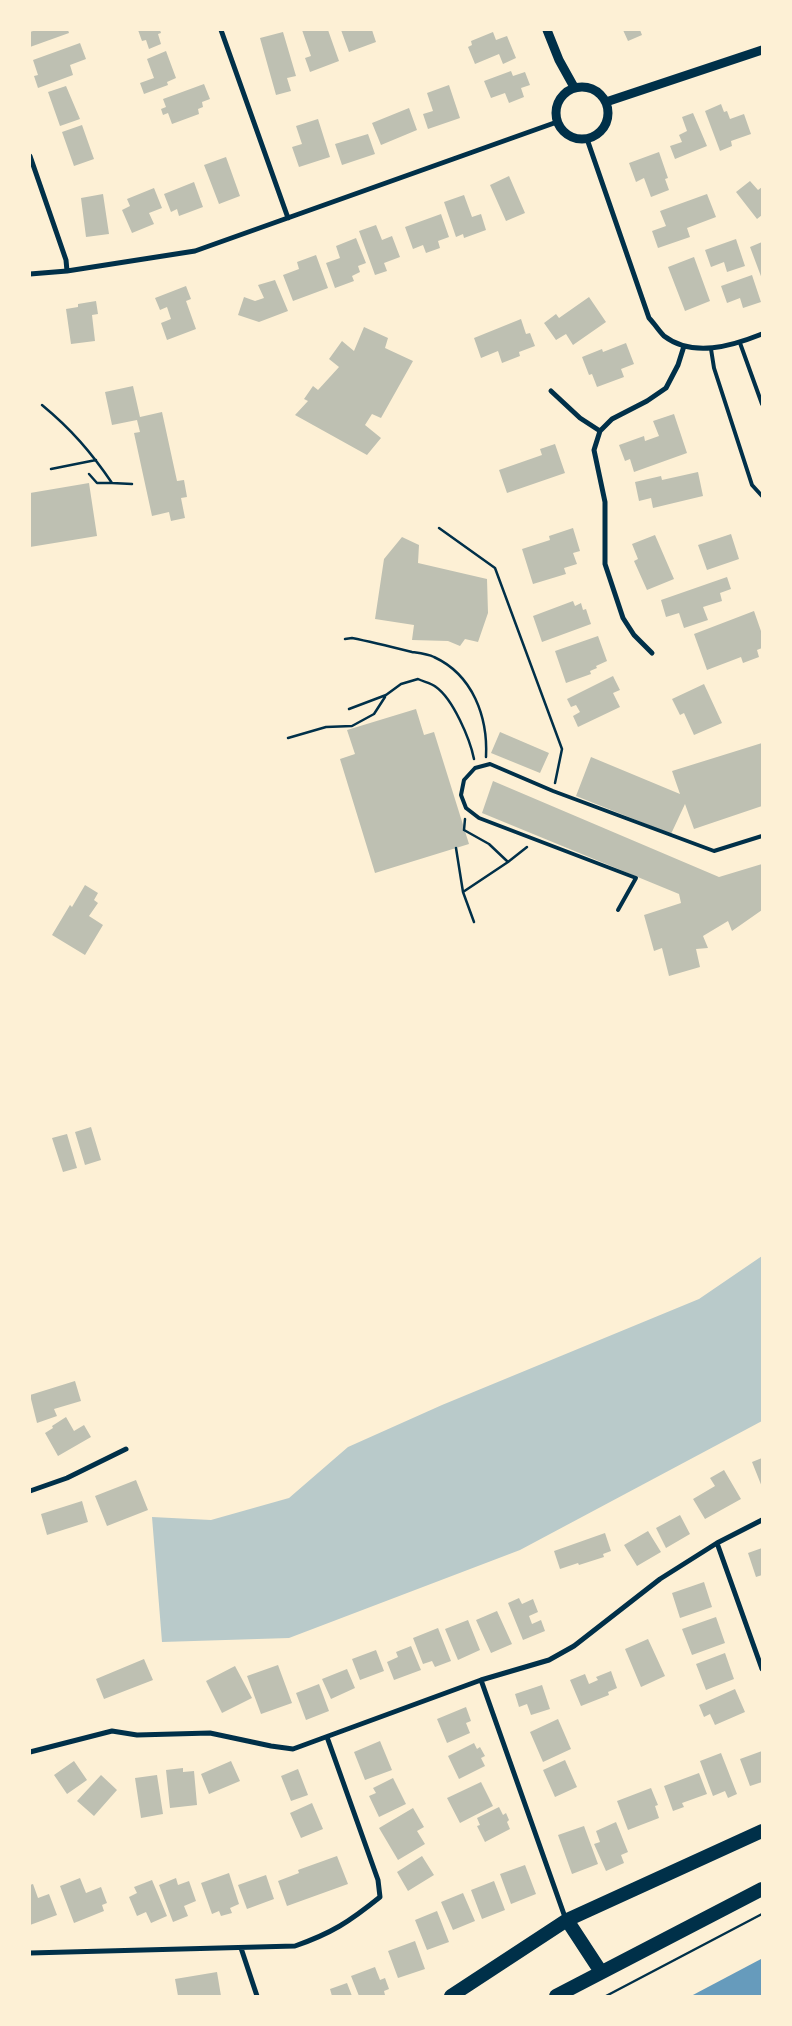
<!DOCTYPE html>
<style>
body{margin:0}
#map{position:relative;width:792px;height:2026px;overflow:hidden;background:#fdf0d5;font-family:Signika,sans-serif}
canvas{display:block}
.frame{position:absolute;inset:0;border:31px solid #fdf0d5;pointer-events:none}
</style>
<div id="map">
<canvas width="792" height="2026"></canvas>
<div class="frame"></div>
</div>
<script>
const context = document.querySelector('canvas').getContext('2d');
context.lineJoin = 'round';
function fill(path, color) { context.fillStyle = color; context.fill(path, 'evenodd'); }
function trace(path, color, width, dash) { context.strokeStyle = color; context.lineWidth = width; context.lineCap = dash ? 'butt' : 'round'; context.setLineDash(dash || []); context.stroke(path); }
fill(new Path2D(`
 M762,1256V1421L520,1550L289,1638L162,1642L152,1517L211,1520L289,1498L348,1447L442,1405L699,1299Z`), '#b9caca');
fill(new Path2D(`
 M761,1959L762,1996H691Z`), '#669bbc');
fill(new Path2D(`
 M36,30H68L69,33L30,47V32Z
 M138,30H160L161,33L158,34L161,44L149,49L146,40L142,41Z
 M302,30H328L339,61L310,72L305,58L311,56Z
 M341,30H372L376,42L349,52Z
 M623,30H640L642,35L628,41Z
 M283,32L296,76L287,78L291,91L276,95L260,38Z
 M493,32L496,40L507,36L516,58L503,64L499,54L475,64L468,47L472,45L471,41Z
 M80,43L86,59L70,65L73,75L38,88L34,76L38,75L33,60Z
 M166,51L176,78L167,82L168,85L144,94L140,83L154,78L147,59Z
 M511,71L513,76L525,72L530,85L521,88L524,97L509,103L505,93L491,98L484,81Z
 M204,84L210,99L202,102L203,107L198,109L199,114L172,124L168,113L163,115L161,109L166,107L163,99Z
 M449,85L460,118L428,129L423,114L433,111L427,93Z
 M66,86L80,119L60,126L48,92Z
 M721,104L724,112L727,111L730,119L744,114L751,134L731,141L732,146L720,151L705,111Z
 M409,108L417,130L381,145L372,123Z
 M693,113L707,146L675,159L670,146L682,142L679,135L687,131L682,117Z
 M318,119L330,157L299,167L292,147L302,144L296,126Z
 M82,125L94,159L74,166L62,132Z
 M368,134L375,154L342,165L335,144Z
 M659,152L668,178L665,179L669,190L651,197L644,178L636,182L629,163Z
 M226,157L240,196L219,204L204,165Z
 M509,176L525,213L506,221L490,185Z
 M750,181L758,190L762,187V215L757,219L736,192Z
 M194,182L203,207L179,216L177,209L171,212L164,194Z
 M154,188L162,208L149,213L154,224L132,233L122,210L130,206L127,199Z
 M103,194L109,234L86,237L81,198Z
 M707,194L716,217L687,228L690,237L658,248L652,231L666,226L660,211Z
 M464,195L472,217L481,214L486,230L464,238L463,234L456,237L444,202Z
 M441,214L449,237L438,241L440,248L426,253L423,245L413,249L405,227Z
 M376,225L382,240L392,236L400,257L384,263L387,271L375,275L359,231Z
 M356,238L366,263L358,266L360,272L352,276L354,281L335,288L326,263L340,258L336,246Z
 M736,239L745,266L727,272L724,262L711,267L705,250Z
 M762,242V279L750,247Z
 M316,255L328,288L293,301L283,275L299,269L297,262Z
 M694,257L710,301L685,311L668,267Z
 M752,275L761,302L743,308L740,298L727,303L721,286Z
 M275,280L288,311L259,322L238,315L244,297L255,301L264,298L258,285Z
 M186,286L191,299L186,301L196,329L167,340L161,323L171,319L167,307L160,310L155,298Z
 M589,297L606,322L573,345L566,334L556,340L544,323L556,314L559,318Z
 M96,301L98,314L92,315L95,341L71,344L66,309L78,307V304Z
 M521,319L526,334L530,333L535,346L519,352L520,356L502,363L498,351L481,358L474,338Z
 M364,327L388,338L385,348L413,361L381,418L372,414L365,425L381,438L367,455L295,415L308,401L304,399L313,386L318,390L339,367L329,359L342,341L354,351Z
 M626,343L634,364L621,369L624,377L597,387L592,374L589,375L582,357L602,349L603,352Z
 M133,386L140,417L162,412L177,481L184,480L187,497L181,498L185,518L171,521L169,512L152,516L134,433L140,432L137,420L112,425L105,392Z
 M674,414L687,453L634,472L630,459L625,461L619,445L644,436L645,441L659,436L653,421Z
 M555,444L565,473L507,493L499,470L542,455L540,449Z
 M698,472L703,496L653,508L651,498L639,501L635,482L661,476L662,480Z
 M89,483L97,536L30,547V493Z
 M573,528L580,551L573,553L577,564L564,568L566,574L533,584L522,549L550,540L549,536Z
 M731,534L739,559L707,570L698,545Z
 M655,535L674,579L647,590L634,561L638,559L632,544Z
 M402,537L419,545L418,563L487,579L488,613L478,642L465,639L460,646L448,641L412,640L414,625L375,619L384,559Z
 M727,577L731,589L720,593L722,601L703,607L708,620L684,628L679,613L666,617L661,600Z
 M573,601L575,606L581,603L583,610L586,609L591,624L542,642L533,616Z
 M754,611L762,634V648L757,650L759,657L743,663L741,657L707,670L694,634Z
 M598,636L607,661L596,666L597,668L590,671L591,674L566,683L555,651Z
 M613,676L620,690L613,693L620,707L578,727L573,716L580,712L576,705L571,707L567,699Z
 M704,684L722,723L694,735L684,713L680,715L672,699Z
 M416,709L424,735L434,732L469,844L375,873L340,759L355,754L347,730Z
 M500,732L549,753L540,773L491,753Z
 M762,743V806L694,829L685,804L671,834L576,796L591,757L680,794L672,771Z
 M493,781L719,877L762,864V910L732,931L728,921L703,936L708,948L696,949L700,967L669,976L662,948L654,951L644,915L681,903L679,894L482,813Z
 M85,885L98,893L94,900L98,903L89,916L103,925L85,955L52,935L70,905L72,907Z
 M91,1127L101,1160L85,1165L75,1132Z
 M67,1134L77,1168L63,1172L52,1138Z
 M75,1381L81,1401L54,1409L57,1416L37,1423L30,1395Z
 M66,1417L74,1431L84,1425L91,1437L58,1456L45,1433L53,1428L52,1426Z
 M762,1458V1487L752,1462Z
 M724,1470L741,1499L705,1519L693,1499L715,1486L710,1478Z
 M136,1480L148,1510L107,1526L95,1496Z
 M82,1501L88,1522L47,1535L41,1514Z
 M680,1515L690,1534L666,1548L656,1528Z
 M648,1531L661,1552L637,1566L624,1545Z
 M605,1533L611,1551L603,1554L604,1557L579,1565L578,1563L560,1569L554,1551Z
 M762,1548V1575L756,1577L748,1553Z
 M704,1582L712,1607L680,1618L672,1593Z
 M519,1598L522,1604L533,1599L538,1612L529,1616L532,1624L541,1620L545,1631L523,1640L508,1603Z
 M497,1611L512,1644L491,1653L476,1620Z
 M716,1617L725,1643L692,1655L682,1629Z
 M468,1620L480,1650L458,1660L445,1629Z
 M438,1628L451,1661L435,1667L432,1661L423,1664L413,1638Z
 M648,1639L665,1676L641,1687L625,1649Z
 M411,1646L421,1670L394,1680L387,1662L398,1657L396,1652Z
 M376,1650L384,1671L360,1680L352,1659Z
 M725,1653L734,1679L706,1690L696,1664Z
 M144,1659L153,1680L104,1699L96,1679Z
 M278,1665L292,1703L261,1714L247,1676Z
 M235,1666L252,1698L222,1713L206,1681Z
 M347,1669L355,1688L331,1699L322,1679Z
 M611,1671L617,1688L608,1692L609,1695L581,1706L570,1680L585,1674L589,1684L598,1680L596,1677Z
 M319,1684L329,1711L306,1720L296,1693Z
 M542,1685L550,1709L531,1715L527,1704L519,1707L515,1694Z
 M735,1689L745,1712L715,1725L710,1714L704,1717L699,1705Z
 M466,1707L471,1721L466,1723L470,1733L447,1743L437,1719Z
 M558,1719L571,1749L543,1762L530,1732Z
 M380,1741L392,1770L365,1780L354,1752Z
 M474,1743L477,1749L480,1747L485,1756L481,1758L485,1766L459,1779L448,1756Z
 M762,1751V1782L750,1786L740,1759Z
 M721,1753L737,1794L728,1798L725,1791L713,1796L700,1761Z
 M565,1760L577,1787L555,1797L543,1770Z
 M74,1761L87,1780L67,1794L54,1775Z
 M231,1761L240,1781L209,1794L201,1774Z
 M183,1768V1772L194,1771L197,1805L170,1808L166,1770Z
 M298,1769L308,1795L291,1801L281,1776Z
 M699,1773L707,1794L682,1803L684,1807L673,1811L664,1786Z
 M101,1775L117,1790L94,1816L77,1801Z
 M157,1775L163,1814L141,1818L135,1778Z
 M393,1778L406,1804L379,1817L369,1796L376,1793L373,1788Z
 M481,1782L493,1806L460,1823L447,1798Z
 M651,1788L658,1805L655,1806L659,1818L628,1830L617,1801Z
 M312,1803L323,1829L301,1838L290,1813Z
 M499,1807L503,1815L506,1813L509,1820L507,1822L510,1829L485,1842L477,1826L480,1825L477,1818Z
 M413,1808L424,1827L417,1831L425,1844L398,1860L379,1828Z
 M616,1822L628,1852L621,1855L624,1863L606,1871L594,1844L600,1842L596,1831Z
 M584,1826L598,1864L572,1874L558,1835Z
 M337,1856L348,1884L287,1906L278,1881L299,1873L298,1870Z
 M422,1856L434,1875L408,1891L397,1872Z
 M525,1865L536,1894L511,1904L500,1874Z
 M229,1873L239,1904L230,1908L232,1913L221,1916L219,1911L212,1914L201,1883Z
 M266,1875L274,1899L247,1909L238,1885Z
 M80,1878L86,1893L101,1887L107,1903L102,1905L104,1911L74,1923L60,1886Z
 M176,1878L178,1885L189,1881L196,1901L184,1906L188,1916L173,1922L159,1885Z
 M152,1880L167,1916L151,1923L146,1912L137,1916L129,1897L137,1893L134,1887Z
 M494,1881L505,1910L482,1919L471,1890Z
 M33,1884L38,1898L49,1894L57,1915L30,1925V1885Z
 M463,1893L475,1921L453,1930L441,1902Z
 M437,1911L449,1942L427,1950L415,1920Z
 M415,1941L425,1969L398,1978L388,1951Z
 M375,1967L380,1980L385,1978L389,1989L384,1991L385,1995L382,1996H359L351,1976Z
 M217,1972L221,1996H178L175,1979Z
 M347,1983L352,1996H332L330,1989Z`), '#bec0b2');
trace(new Path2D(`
 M42,405C71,429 91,452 112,483L132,484
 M51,469L96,460
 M89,474L97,483H112
 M439,528L495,568L562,749L555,783
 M345,639L352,638C372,642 392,647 412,652C419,653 428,654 434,657C473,675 488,717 486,757
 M349,709L386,695L401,684L418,679C424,682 431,683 436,687C453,699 470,739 474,759
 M288,738L326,727L352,726L374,714L385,697
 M465,819L464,830L489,844L508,862
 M456,848L463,892L474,922
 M463,892L508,862L527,847
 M606,1996L762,1914`), '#003049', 2.5);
trace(new Path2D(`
 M740,343L762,404
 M711,349L714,368L752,485L762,496
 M618,910L636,878L479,818L466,808L461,795L464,780L475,768L490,764L553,791L714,851L762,836`), '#003049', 4);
trace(new Path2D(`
 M221,30L288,218
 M587,139L649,318C654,323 659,331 664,336C693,358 732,346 762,334
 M30,156L66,260L67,271
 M30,274L67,271L195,251L557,122
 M551,391L580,418L600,431
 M652,653L634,635L623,618L605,564V502L594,450L600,431L612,419L647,401L666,388L678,365L684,346
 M30,1491L67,1478L126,1449
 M717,1543L762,1669
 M481,1680L566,1920
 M30,1752L112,1731L137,1735L210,1733L271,1746L293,1749L481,1680L549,1660L574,1646L660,1579L717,1543L762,1520
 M241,1948L257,1996
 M30,1953L295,1946C332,1933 349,1922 380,1897L378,1880L327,1737`), '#003049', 5);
trace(new Path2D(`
 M547,30L559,60L574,87
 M556 113a26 26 0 1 1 52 0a26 26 0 1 1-52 0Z
 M606,102L762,50`), '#003049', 9);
trace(new Path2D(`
 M567,1920L601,1972
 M451,1996L567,1920L762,1831
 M556,1996L762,1889`), '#003049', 14);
</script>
